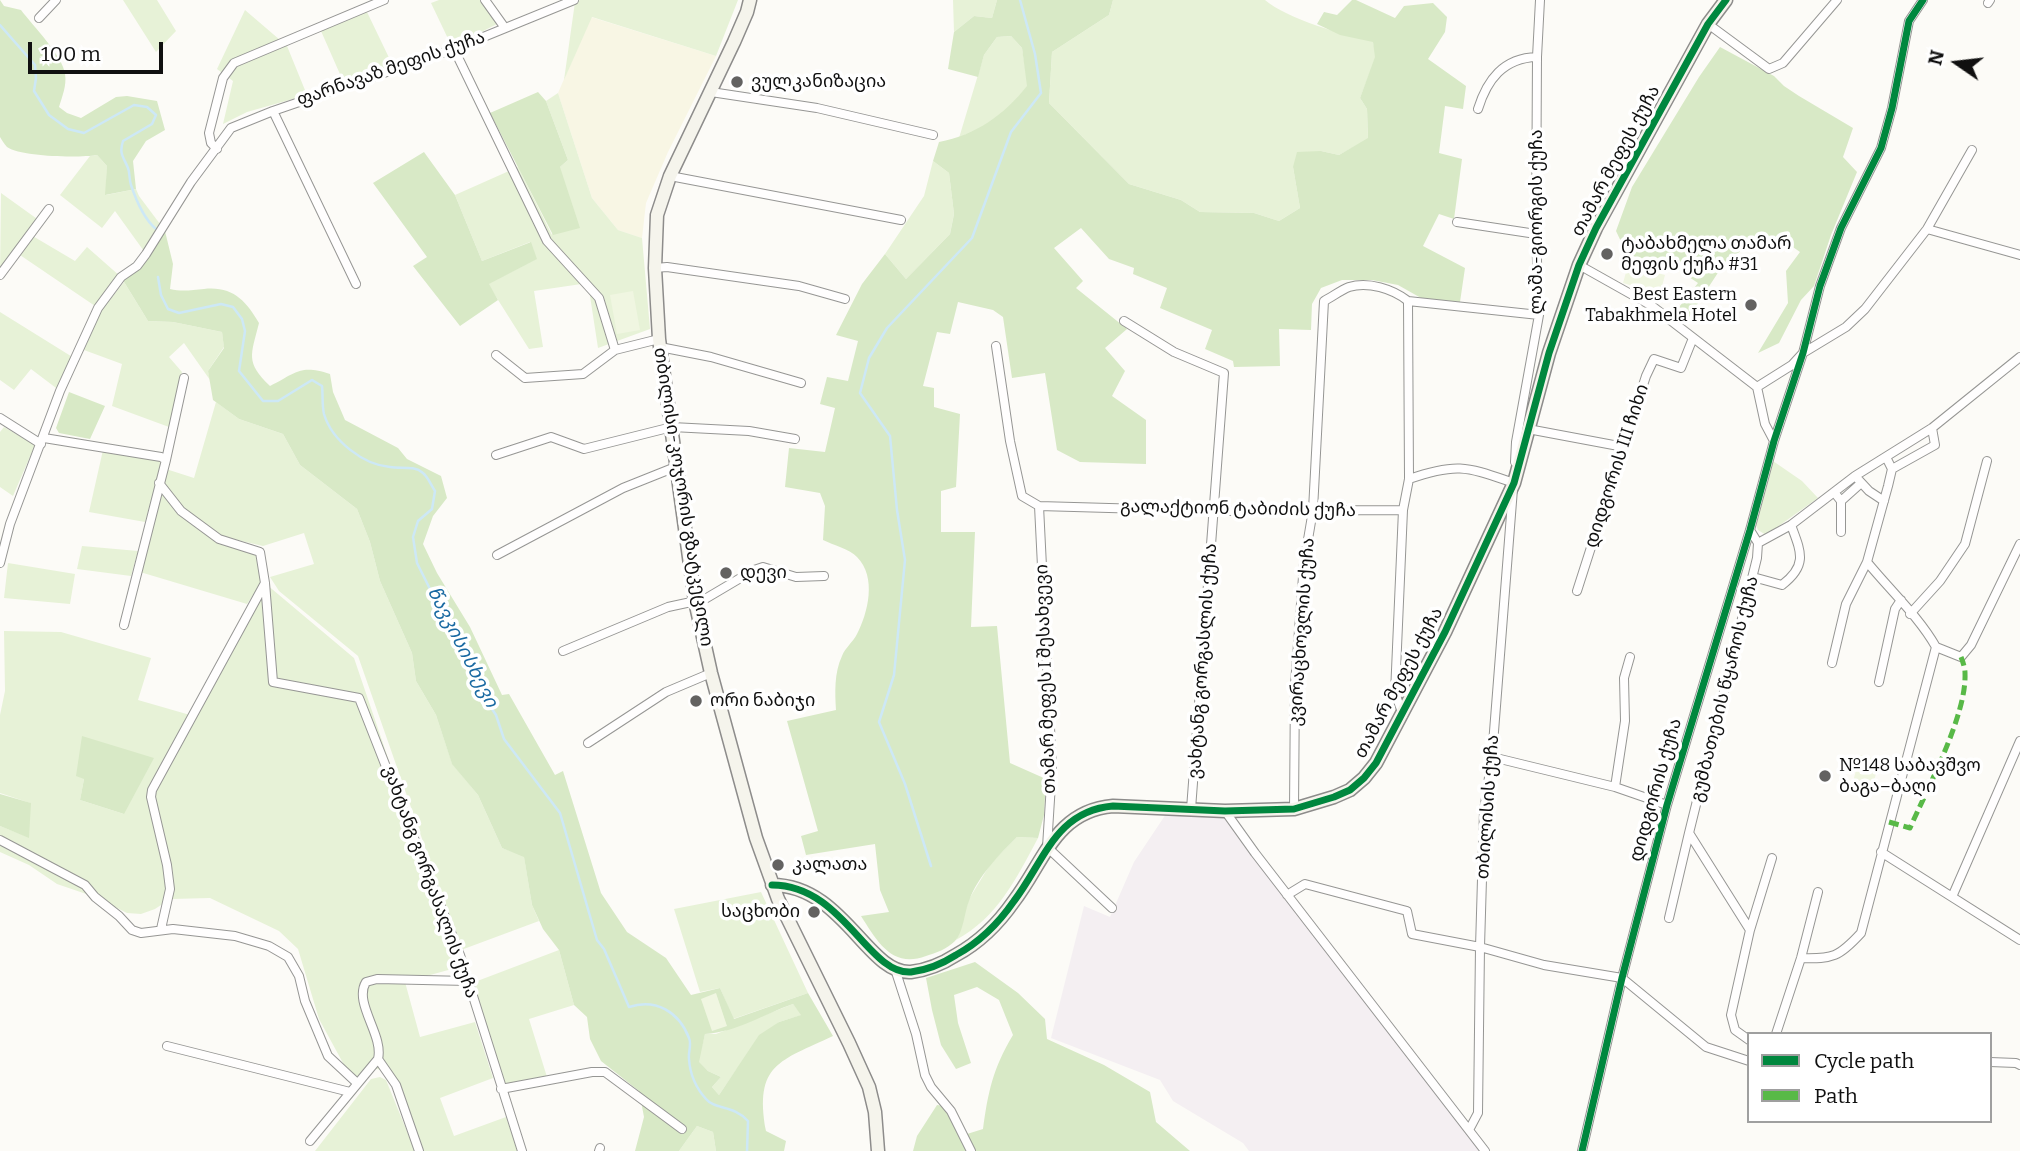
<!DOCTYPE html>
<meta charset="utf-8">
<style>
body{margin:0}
#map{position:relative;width:2020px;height:1151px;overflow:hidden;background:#fcfbf7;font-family:Bitter,serif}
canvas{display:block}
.legend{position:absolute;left:1747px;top:1032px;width:245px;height:91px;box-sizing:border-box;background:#fff;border:2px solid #9f9f9f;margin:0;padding:9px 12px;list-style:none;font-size:21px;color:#101010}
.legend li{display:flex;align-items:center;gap:14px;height:35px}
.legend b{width:35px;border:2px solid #9f9f9f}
.north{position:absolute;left:1922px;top:28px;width:70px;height:70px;-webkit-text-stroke:5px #fff;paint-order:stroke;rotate:284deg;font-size:19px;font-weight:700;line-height:28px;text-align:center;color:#101010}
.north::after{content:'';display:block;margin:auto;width:24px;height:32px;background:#101010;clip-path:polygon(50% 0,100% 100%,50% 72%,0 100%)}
.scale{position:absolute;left:28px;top:42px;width:135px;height:32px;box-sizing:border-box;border:4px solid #101010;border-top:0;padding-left:9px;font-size:21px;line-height:24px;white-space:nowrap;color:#101010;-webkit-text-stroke:5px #fff;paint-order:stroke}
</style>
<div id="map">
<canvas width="2020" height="1151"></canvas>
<ul class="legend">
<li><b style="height:9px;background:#00873e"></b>Cycle path</li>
<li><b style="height:9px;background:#58b947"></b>Path</li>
</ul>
<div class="north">N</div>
<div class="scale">100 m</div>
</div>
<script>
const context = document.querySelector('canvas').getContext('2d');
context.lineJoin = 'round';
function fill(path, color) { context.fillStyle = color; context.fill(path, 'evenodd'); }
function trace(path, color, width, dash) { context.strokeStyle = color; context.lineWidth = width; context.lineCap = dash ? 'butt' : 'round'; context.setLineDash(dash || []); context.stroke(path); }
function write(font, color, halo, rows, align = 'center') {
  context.font = font + ' Bitter,"Noto Sans Georgian",serif'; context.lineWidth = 7; context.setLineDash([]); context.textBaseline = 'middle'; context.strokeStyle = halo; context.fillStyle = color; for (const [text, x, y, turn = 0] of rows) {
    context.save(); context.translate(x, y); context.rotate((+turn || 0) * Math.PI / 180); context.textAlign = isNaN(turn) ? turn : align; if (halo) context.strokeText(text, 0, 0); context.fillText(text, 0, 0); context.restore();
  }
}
fill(new Path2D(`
 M1166,814L1227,816L1480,1151H1249L1243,1143L1173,1101L1160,1080L1051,1038L1084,906L1110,917L1134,862Z`), '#f4eff2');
fill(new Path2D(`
 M591,17L716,56L668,152L646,203L642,238L618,230L592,198L558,93Z`), '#f8f6e4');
fill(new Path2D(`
 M123,0H157L176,31L156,52Z
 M439,0H480L497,24L452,47L431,3Z
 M580,0H738L716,56L592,17L564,80L575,2Z
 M953,0H997L992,18L974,16L954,32Z
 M1113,0H1265C1287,19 1344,35 1373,41L1376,57L1360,98L1367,109L1368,139L1339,155L1321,151L1293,167L1300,208L1279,221L1254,213L1200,212L1181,200L1129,184L1049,103L1052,52L1109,15Z
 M245,10L287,46L307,95L247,112L223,124L233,81L217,69Z
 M367,12L393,66L343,81L321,31Z
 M1011,36L1022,48L1028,86C1016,101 1002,117 985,127C977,131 967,133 959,138L984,55L997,37Z
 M558,93L592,198L618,230L642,238L650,329L598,348L588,283L534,291L543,347L529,349L488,284L536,259L530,242L482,261L455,195L518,167L552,235L560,167L568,160L546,101Z
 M97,155L107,166L106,195L136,189L139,196L163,228L146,254L115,211L102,228L60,195L90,156Z
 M933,161L949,173L954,214L950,234L906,279L885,254L924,196Z
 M1,193L40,221L31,235L75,261L87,247L121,277L98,308L17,253L0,275Z
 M124,282L148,321L173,322L222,332L224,347L208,371L210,380L184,343L169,357L182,372L169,427L112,406L122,364L84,350L101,311Z
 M0,312L74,358L60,391L31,369L14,390L0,380Z
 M216,402L239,419L283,434L300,465L357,509L370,542L380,581L412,653L416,681L436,715L452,763L478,795L502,848L524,856L532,905L539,921L461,950L358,656L279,591L270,577L314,564L304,533L263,546L220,536L183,510L162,483L166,469L194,478Z
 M4,427L35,445L13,496L0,487V432Z
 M103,450L159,459L163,462L145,522L89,512Z
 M1773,461L1802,481L1818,498L1766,535L1758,530L1756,525Z
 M160,489L217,541L257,553L262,582L247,604L140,572Z
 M82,546L138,551L131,576L77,569Z
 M8,563L75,574L70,604L4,598Z
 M266,584L354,658L459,967L405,982L420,1037L475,1022L493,1078L440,1098L454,1136L506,1117L518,1151H424L395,1082C389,1073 382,1068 371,1069L355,1085L319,1019L298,949L279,931L210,898L172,899C181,862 152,827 155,791Z
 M4,631L61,632L151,658L138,700L190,715L150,790L167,889L164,903L155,909L141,914L127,913L95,897L57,884L29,865L0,852V826L28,837L30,803L0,793V715L5,691ZM84,779L124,814L80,800Z
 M1017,837L1038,838C1016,879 998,917 956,940L969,899L991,863Z
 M761,892L808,993L733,1019L720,988L700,992L674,909Z
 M559,950L574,1005L529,1019L547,1077L503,1085L472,983Z
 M793,1004L802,1015L779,1022L736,1070L719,1095L712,1087L721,1077L708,1071L698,1062L705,1034H716Z
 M380,1077L386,1080L415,1151H315L371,1079Z
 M697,1126L713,1132L716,1151H679Z`), '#e7f2d7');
fill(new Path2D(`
 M0,0L4,6L21,10C33,26 63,56 65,74C67,85 62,97 59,107L67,113L81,118L116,97L127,96L157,101L165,130L146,141L133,161L136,189L105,195L107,166L97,155C79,158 22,157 7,147C4,144 2,140 0,137Z
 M997,0H1113L1109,15L1052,52L1049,103L1129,184L1181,200L1200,212L1254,213L1279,221L1300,208L1293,167L1297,152L1321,151L1339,155L1368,138L1367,109L1360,98L1375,57L1373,42L1340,35L1317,24L1324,12L1337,15L1352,0H1356L1395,18L1404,6L1433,3L1447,17L1445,32L1428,59L1466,86L1463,109L1445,106L1439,153L1462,159L1454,219L1439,214L1423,246L1465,268L1460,302L1421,298L1398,285L1372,280H1342L1321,288L1312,304L1311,330L1279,329L1280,366L1234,367L1233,361L1205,349L1212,330L1160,308L1167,288L1133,274L1134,268L1109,259L1081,228L1054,248L1083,281L1076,288L1127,329L1105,348L1125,371L1112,396L1146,420V464L1080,462L1057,450L1045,373L1012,378L1003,317L993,310L958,302L950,334L937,332L923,386L934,388V407L960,414L956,487L941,491V532H975L971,627L997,626L1010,763L1046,779L1044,815L1038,838L1017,837C999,855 978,876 969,901C964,913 964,931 955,941C947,949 936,953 926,956C892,969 877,941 861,916L889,912L880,890L875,844L806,855L801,836L818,831L787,721L836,710C835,693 834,673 842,656C845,648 853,642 857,634C868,613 877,577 857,557C850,549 833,545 823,540L825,506L820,493L785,487L789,448L825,452L835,408L820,404L827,377L848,381L858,341L836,335L862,284L885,254L906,279L950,234L954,214L949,173L933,161L939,142C976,135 1004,115 1027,86L1022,48L1011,36L997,37L984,55L978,77L948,69L954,32L974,16L992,18Z
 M1720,47L1774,76L1784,86L1799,96L1853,128L1843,157L1857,172L1831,235L1814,286L1801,300L1779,343L1758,353L1788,303L1786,271L1800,252L1780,238L1748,246L1725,262L1689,317L1676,311L1698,283L1677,269L1647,265L1625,250L1616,231L1632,187L1699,77Z
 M538,92L546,101L568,160L560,167L580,228L553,235L490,113Z
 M424,152L455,195L482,261L531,242L537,259L489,284L498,300L460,326L413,266L427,257L373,183Z
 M164,227L173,264L170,289C182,292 192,290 204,289C233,286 246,301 259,323C251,355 245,362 270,386C296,373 300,364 330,374L333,392L345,420L398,448L407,459L441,476L447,498L433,516L423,544L437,573L470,627L502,695L509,694L555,775L563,771L601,893L627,932L666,958L691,995L720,988L734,1019L808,993L833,1036C780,1061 754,1064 766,1131L786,1141L784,1151H716L713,1132L697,1126L679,1151H635L644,1117L639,1091L601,1061L590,1039L587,1017L574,1005L559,950L543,929L532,905L524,857L502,848L478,795L452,764L436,715L416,681L412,653L380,581L370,542L357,509L300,465L283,434L239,419L213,400L208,371L224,348L222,332L173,322L148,321L121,277L137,266ZM793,1004L801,1015L779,1022L759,1035L719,1095L712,1087L721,1077L708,1071L699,1062L705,1034C737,1032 764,1014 793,1004Z
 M69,392L105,406L90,439L59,433L56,428Z
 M82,736L154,758L124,814L80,800L84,779L76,776Z
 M0,794L31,803L29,838L0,826Z
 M975,962L1018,993L1045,1019L1047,1039L1104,1065L1150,1092L1156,1122L1190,1151H913L917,1136L937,1105L953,1107L967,1134L983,1129C988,1092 993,1068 1013,1035L999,1000L977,987L954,995L958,1023L971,1063L956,1069L941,1045L932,1010L926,978Z`), '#d8e9c6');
fill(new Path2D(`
 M1628,265L1665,275L1660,294L1623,283Z
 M633,291L640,330L617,334L610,295Z
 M1860,755L1880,760L1869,798L1850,793Z
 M716,993L727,1026L712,1031L701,999Z`), '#f0f6e1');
trace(new Path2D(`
 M0,25L35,65L36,78L34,91L49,115L68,129L84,133L134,105L147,107L156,115L152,124L123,141C119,154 123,156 128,168C130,173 129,179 131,185C136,200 143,218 156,229
 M158,277L161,295L168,309L179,313L221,304L233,307L242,319L245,331L239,371L263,401H278L312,380L322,386C323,395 322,406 324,414C332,441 364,465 390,467C401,469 414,465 423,473C428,477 431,485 435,491L432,509L418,521L413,537L417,563L431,591L453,622L465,661L484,697L496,715L504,739L560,813L597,940L604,949L629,1007C656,998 679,1012 689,1038C692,1044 688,1052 689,1059C690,1074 696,1088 706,1099C715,1110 734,1105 748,1121L747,1151
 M931,866L905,784L879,722L894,675L905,560L897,510L890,436L860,393L869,358L887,328L972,238L1011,132L1041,93L1035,54L1020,0`), '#cde8f6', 2.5);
const street = new Path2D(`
 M485,0L505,28
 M1988,3L1990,0
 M39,18L56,0
 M1708,24L1769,69L1783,63L1837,0
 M454,49L547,241L599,298L615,350
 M711,92L817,108L933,135
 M1478,109C1487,80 1503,58 1537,57
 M273,111L356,284
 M217,149L211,143L209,133L223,78L234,63L384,0
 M670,176L901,220
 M1457,222L1536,234
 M1927,229L2020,255
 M1579,265L1652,306L1757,387L1765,424L1774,441
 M655,268L667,267L799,286L845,299
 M0,275L49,209
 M1124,321L1174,352L1224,373L1191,809
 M996,346L1010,441L1022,496L1039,506L1214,511L1403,510L1395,693L1403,715
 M660,347L711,357L801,383
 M496,355L525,378L583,374L615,350L659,339
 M1757,387L1792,365L1803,353L1846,327L1865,309L1927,229L1972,150
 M0,418L41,444
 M1528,429L1624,447
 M44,438L161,457L166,460L124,625
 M496,455L551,437L584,449L672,427L749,431L795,439
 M166,460L184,378
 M1515,462L1516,442L1539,315L1536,234L1537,57L1540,0
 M1892,469L1935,445L1932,428
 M1855,476L1869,491L1884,501
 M1409,479C1458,462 1467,467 1514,483
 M159,483L181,511L219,539L260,552L265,583L273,682L359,698L460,955L522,1151
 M1834,492L1841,501V532
 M1841,501L1860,484
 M1039,506L1052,768L1047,847L1112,908
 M1403,510L1409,479L1408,301
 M1758,543L1791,525L1855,476L1932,428L2020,357
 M497,555L623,488L678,466
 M0,563L10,524L60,391L98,308L121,277L137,266L146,254L191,182L231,128L273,111L454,49L574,0
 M1753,577L1782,585C1808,565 1801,552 1791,525
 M1577,591L1646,376L1654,359L1681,368L1693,338
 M1910,614L1940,581L1965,544L1987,461
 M1936,647L1961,657L1971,645L2020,544
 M563,651L668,607L705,599L754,570L763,567L796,577L824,576
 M1832,663L1846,604L1867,562L1888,486L1892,469L1886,457
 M1879,682L1895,609L1901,600
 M588,743L666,692L711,673
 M1492,757L1615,787L1667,805
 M1615,787L1625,721L1624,678L1630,657
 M1294,809L1295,684L1304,563L1313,510L1324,301C1332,297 1341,290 1349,287C1368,281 1393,289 1408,301L1539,315
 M1225,811L1255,853L1485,1151
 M0,840L85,885L95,897L119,916L132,930L141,933L173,929L235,936L269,946L288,957L299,976L305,1001L328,1056L357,1083
 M1881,852L2020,940
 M1287,895L1305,884L1407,911L1412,934L1480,947L1544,965L1622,978L1706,1047L1749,1061
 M1952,897L2020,741
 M1669,918L1689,833
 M161,929L170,889L167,865L151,797L152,790L265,583
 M1750,930L1772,858
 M1801,958C1833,959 1839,957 1861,933L1936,647C1919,617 1890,590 1867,562
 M895,969L916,1034L925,1075L931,1087L951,1111L971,1151
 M1776,1034L1801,958L1818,892
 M1749,1040L1735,1030L1731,1015L1750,930L1689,833L1757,558L1758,543L1750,530
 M167,1046L350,1092
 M378,1059C384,1035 353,1003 366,982L377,979L468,981
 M1990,1062L2016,1063L2020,1065
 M501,1089L592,1072H605L682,1129
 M1469,1130L1478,1113L1480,947L1484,811L1492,757L1513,489
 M310,1141L378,1059L396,1085L419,1151
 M599,1151L600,1148
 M1582,1151L1622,978L1667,805L1750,530L1774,441L1803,353L1820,286L1841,228L1881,148L1892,108L1909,21L1923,0`);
const secondary = new Path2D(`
 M750,0L747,12L734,42L670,176L657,215L655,268L659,339L695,601L711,673L756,838L778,899L849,1043L869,1087L875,1112L878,1151
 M772,885C843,885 868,975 911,972C927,970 942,964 956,955C980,942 998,924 1014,901C1044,862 1055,811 1113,806L1225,811L1294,809L1334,797L1350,790L1364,778L1376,763L1445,632L1514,483L1549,353L1579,265L1596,228L1708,24L1726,0`);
trace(street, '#969694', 10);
trace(secondary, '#8d8c8b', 15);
trace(street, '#fffefe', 8);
trace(secondary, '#f5f4ec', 12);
trace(new Path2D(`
 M1889,822L1910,828C1927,789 1967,715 1965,673C1965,668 1963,662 1961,657`), '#58b947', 5, [10, 5]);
trace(new Path2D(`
 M772,885C843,885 868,975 911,972C927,970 942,964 956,955C980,942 998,924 1014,901C1044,862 1055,811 1113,806L1225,811L1294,809L1334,797L1350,790L1364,778L1376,763L1445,632L1514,483L1549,353L1579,265L1596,228L1708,24L1726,0
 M1582,1151L1622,978L1667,805L1750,530L1774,441L1803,353L1820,286L1841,228L1881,148L1892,108L1909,21L1923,0`), '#00873e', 7);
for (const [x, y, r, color] of [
 [737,82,7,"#636261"],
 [1607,254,7,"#636261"],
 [1751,305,7,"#636261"],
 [726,573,7,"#636261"],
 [696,701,7,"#636261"],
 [1825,776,7,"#636261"],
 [778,865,7,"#636261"],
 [814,912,7,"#636261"]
]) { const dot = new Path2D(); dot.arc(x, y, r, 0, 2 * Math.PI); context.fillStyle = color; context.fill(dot); trace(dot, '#fff', 2.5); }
write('18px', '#101010', '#fff', [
 ["ფარნავაზ მეფის ქუჩა",391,69,-19],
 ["თამარ მეფეს ქუჩა",1616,161,-62],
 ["ლაშა-გიორგის ქუჩა",1537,222,-90],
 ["დიდგორის III ჩიხი",1617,466,-72],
 ["თბილისი-კოჯორის გზატკეცილი",683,497,81],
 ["გალაქტიონ ტაბიძის ქუჩა",1238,509,1],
 ["კვირაცხოვლის ქუჩა",1302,632,-86],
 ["ვახტანგ გორგასლის ქუჩა",1203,661,-86],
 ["თამარ მეფეს I შესახვევი",1046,679,-92],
 ["თამარ მეფეს ქუჩა",1399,683,-62],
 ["გუმბათების წყაროს ქუჩა",1725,689,-76],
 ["დიდგორის ქუჩა",1656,790,-74],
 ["თბილისის ქუჩა",1488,807,-86],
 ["ვახტანგ გორგასალის ქუჩა",430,882,70]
]);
write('18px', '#101010', '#fff', [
 ["ვულკანიზაცია",751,82],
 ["ტაბახმელა თამარ",1621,244],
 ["მეფის ქუჩა #31",1621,265],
 ["Best Eastern",1737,295,"right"],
 ["Tabakhmela Hotel",1737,316,"right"],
 ["დევი",740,573],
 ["ორი ნაბიჯი",710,701],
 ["№148 საბავშვო",1839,766],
 ["ბაგა–ბაღი",1839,787],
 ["კალათა",792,865],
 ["საცხობი",800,912,"right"]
], 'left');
write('italic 19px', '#1a6aa2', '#fff', [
 ["წავკისისხევი",462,647,63]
]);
</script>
